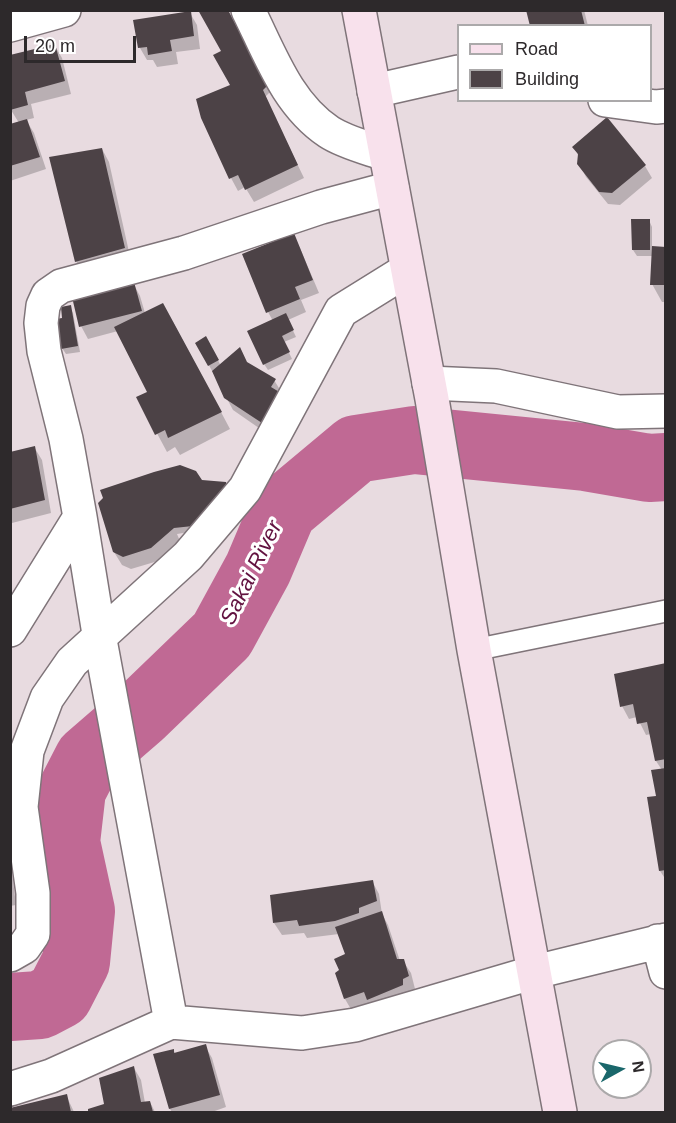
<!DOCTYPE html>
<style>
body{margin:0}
#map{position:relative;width:676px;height:1123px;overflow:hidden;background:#e8dbe0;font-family:Helvetica,sans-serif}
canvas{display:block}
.frame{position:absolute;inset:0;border:12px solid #2d292b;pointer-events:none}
.legend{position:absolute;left:457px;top:24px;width:195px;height:78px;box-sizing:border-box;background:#fff;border:2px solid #aba9aa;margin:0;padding:8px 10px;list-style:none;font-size:18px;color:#2d292b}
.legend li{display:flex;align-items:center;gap:12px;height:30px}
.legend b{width:30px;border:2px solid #aba9aa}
.north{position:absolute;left:592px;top:1039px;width:60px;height:60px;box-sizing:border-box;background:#fff;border:2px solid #aba9aa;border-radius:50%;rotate:82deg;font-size:16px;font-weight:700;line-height:24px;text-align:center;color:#2d292b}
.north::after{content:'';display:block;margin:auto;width:21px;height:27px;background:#1a676b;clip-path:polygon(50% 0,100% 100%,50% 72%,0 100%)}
.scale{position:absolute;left:24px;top:36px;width:112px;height:27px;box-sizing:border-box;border:3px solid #2d292b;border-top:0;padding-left:8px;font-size:18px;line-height:21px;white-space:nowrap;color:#2d292b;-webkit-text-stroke:4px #fff;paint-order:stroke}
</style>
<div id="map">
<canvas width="676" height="1123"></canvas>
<div class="frame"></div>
<ul class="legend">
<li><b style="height:8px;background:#f8e1ec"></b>Road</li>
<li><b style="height:16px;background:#4c4246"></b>Building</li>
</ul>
<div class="north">N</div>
<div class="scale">20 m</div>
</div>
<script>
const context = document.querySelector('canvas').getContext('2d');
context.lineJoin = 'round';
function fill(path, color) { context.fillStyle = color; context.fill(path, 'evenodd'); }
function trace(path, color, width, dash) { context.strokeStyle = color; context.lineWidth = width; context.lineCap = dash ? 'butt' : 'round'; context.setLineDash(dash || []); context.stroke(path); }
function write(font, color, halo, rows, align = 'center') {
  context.font = font + ' Helvetica,sans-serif'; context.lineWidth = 6; context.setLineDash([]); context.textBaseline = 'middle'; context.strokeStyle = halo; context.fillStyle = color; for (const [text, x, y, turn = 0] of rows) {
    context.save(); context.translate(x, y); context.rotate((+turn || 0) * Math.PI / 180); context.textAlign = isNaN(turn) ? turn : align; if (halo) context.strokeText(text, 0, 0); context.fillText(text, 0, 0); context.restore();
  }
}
fill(new Path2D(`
 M527,10H584L588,26H531Z
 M190,13L197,25L200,49L176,52L178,64L157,67L153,60H147L140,48L135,21Z
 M55,46L62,58L71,94L31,104L34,118L26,120L34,133L46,169L10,181V126L19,123L11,110Z
 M223,52L265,82L270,92L265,97L304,178L254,202L245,187L238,191L231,178L232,86Z
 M574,147L645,166L652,178L620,205L608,204L586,177L579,164V157Z
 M102,149L109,162L131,261L83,273L76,261Z
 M649,220L652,227V248L666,249V302H662L652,284L653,256H637L633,250Z
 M293,235L300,248L319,293L301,300L306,312L288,320L296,337L284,342L292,359L268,370L264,364L273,321L268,312Z
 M133,283L140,296L145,313L173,322L230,429L180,455L175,447L167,452L138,398L149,392L118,331L88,339L81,326Z
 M70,307L73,313L80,352L66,354L62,348L64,319Z
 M206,338L221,366L247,363L274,380L282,393L269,435L233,410L197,343Z
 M34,447L42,460L51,513L12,523L10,520V453Z
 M195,473L196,531L177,534L180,541L158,561L131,569L122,565L114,552Z
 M666,665V880L660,871L657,798L662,770L656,761L651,734L646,735L637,717L629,719L622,706Z
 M10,856L16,905L10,906Z
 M372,881L379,894L382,914L388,925L400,961H403L411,973L415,989L409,991V998L352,1011L345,999L336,973L340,971L346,955L339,934L307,938L304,933L282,935L274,923Z
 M205,1046L212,1058L226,1107L212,1112H172L170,1109L173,1050L176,1054Z
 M134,1068L141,1080L145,1103L150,1102L155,1112H90L89,1110L106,1105Z
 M66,1095L74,1112H10V1110Z`), '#0003');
trace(new Path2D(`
 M10,1007L40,1005L59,995L76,962L81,911L66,842L72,790L88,759L140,714L222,635L258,569L283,510L356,449L414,440L585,457L649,468L666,467`), '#c06994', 68);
fill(new Path2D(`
 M198,10H228L268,85L263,90L298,165L245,190L238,175L229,179L201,118L196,99L230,85L213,55L221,51Z
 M526,10H581L585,26H530Z
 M191,11L194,36L170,40L172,51L148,55L147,47L138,48L133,20Z
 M55,44L65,81L25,92L28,105L10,110V55Z
 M607,117L646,165L612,193L599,192L577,164L578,154L572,147Z
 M27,119L40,157L10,166V124Z
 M102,148L125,248L75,262L49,157Z
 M631,219H650V250H632Z
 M294,233L313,280L295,287L300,299L266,313L242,254Z
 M652,246L666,247V285H650Z
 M134,282L142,311L79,327L72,297Z
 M163,303L222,412L168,438L165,430L155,435L136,397L147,392L114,327Z
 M71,305L78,346L61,349L56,319L62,318L61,307Z
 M286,313L294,330L282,336L290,352L263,365L247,331Z
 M206,336L219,360L208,366L195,343Z
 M240,347L247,362L276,379L271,387L281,393L262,423L224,398L212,371Z
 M35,446L45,500L10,509V452Z
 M180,465L196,471L202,480L226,482L227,487L193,526L174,528L151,548L123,557L113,552L98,503L103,498L100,490L154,472Z
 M666,663V759L655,761L647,722L637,724L633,704L620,707L614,674Z
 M666,768V870L659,871L647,797L656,796L651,770Z
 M373,880L377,901L359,908V913L335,921L299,926L297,920L273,923L270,895Z
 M382,911L397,959H404L409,976L403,979V985L367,1000L364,992L344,999L335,973L339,970L334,959L345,954L335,927Z
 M206,1044L220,1095L169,1109L153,1054L174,1049V1053Z
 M134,1066L141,1102L150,1101L153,1112H88V1109L104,1104L99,1078Z
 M67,1094L71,1112H10V1108Z`), '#4c4246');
const lane = new Path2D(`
 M474,650L666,611`);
const street = new Path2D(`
 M248,10C270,54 287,104 329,132C344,142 368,148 385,154
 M10,25L64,10
 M374,91L458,72
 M605,100L656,107L666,106
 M429,383L496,386L618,412L666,411
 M10,630L80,517
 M658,941L666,972
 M10,955L24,947L33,934V893L21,807L27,751L47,698L72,662L188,556L245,489L341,311L407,270
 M171,1022L100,640L80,517L66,439L44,351L41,323L43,306L48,295L61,286L184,253L321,207L392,188
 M10,1089L51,1076L171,1022L302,1033L355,1025L535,972L666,940`);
const secondary = new Path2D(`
 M359,10L432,399L474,650L560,1112`);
trace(lane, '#7f7479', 24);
trace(street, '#7f7479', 36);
trace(secondary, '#7f7479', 36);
trace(lane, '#fff', 21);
trace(street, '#fff', 33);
trace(secondary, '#f8e1ec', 33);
write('italic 22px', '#621240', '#fff', [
 ["Sakai River",252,573,-64]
]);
</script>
